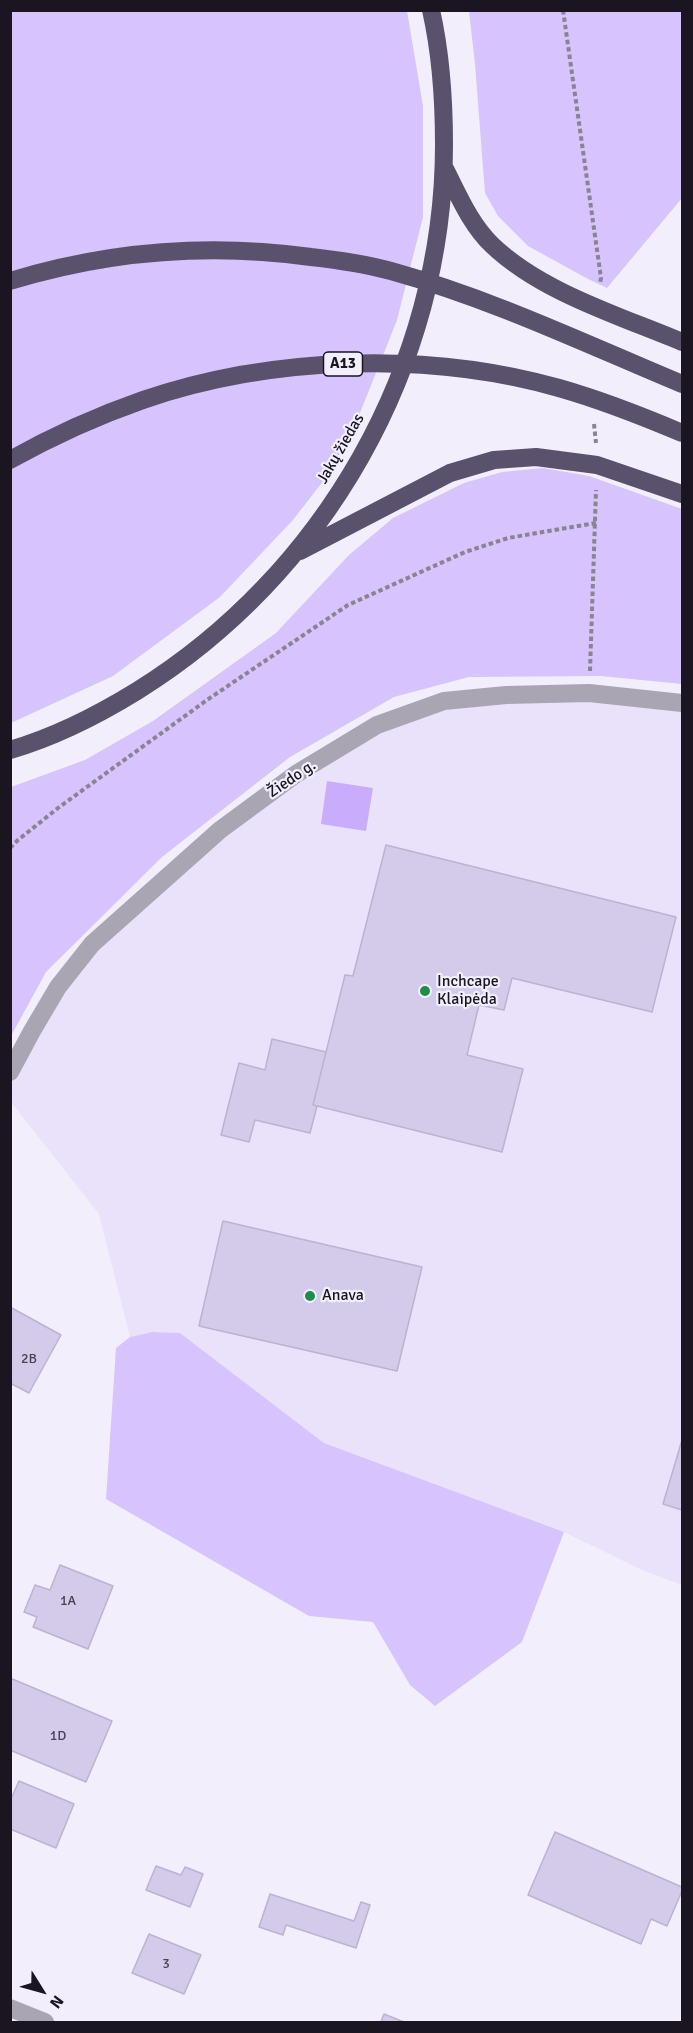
<!DOCTYPE html>
<meta charset="utf-8">
<style>
body{margin:0}
#map{position:relative;width:693px;height:2033px;overflow:hidden;background:#f2eefc;font-family:Signika,sans-serif}
canvas{display:block}
.frame{position:absolute;inset:0;border:12px solid #1a1521;pointer-events:none}
.north{position:absolute;left:12px;top:1961px;width:60px;height:60px;-webkit-text-stroke:4px #f2eefc;paint-order:stroke;rotate:127deg;font-size:16px;font-weight:700;line-height:24px;text-align:center;color:#1a1521}
.north::after{content:'';display:block;margin:auto;width:21px;height:27px;background:#1a1521;clip-path:polygon(50% 0,100% 100%,50% 72%,0 100%)}
</style>
<div id="map">
<canvas width="693" height="2033"></canvas>
<div class="frame"></div>
<div class="north">N</div>
</div>
<script>
const context = document.querySelector('canvas').getContext('2d');
context.lineJoin = 'round';
function fill(path, color) { context.fillStyle = color; context.fill(path, 'evenodd'); }
function trace(path, color, width, dash) { context.strokeStyle = color; context.lineWidth = width; context.lineCap = dash ? 'butt' : 'round'; context.setLineDash(dash || []); context.stroke(path); }
function write(font, color, halo, rows, align = 'center') {
  context.font = font + ' Signika,sans-serif'; context.lineWidth = 4.5; context.setLineDash([]); context.textBaseline = 'middle'; context.strokeStyle = halo; context.fillStyle = color; for (const [text, x, y, turn = 0] of rows) {
    context.save(); context.translate(x, y); context.rotate((+turn || 0) * Math.PI / 180); context.textAlign = isNaN(turn) ? turn : align; if (halo) context.strokeText(text, 0, 0); context.fillText(text, 0, 0); context.restore();
  }
}
fill(new Path2D(`
 M506,695L682,703V1585L642,1570L564,1532L324,1443L180,1333L152,1332L130,1337L99,1214L11,1102V1072L58,987L220,830L377,725Z`), '#eae2fa');
fill(new Path2D(`
 M10,11H407L423,106V217L397,320L354,428L331,471L293,520L220,597L113,676L11,723Z
 M469,11H682V198L607,288L588,279L528,246L498,216L485,193L475,64Z
 M543,468L589,476L682,509V684L601,676L469,677L394,697L290,757L162,857L46,972L11,1036V787L85,760L153,721L276,633L349,555L393,518L464,483L502,472Z
 M152,1332L180,1333L324,1443L564,1532L522,1642L435,1706L410,1685L373,1622L309,1616L106,1499L116,1348L130,1337Z`), '#d7c3fd');
fill(new Path2D(`
 M327,781L373,788L366,831L321,824Z`), '#caacfd');
const building = new Path2D(`
 M386,845L676,917L652,1012L512,978L504,1010L479,1005L467,1055L523,1069L502,1152L313,1105L345,975L353,976Z
 M272,1039L326,1052L313,1105L317,1106L310,1133L255,1120L249,1142L221,1135L239,1063L265,1070Z
 M223,1221L422,1267L397,1371L199,1326Z
 M10,1307L61,1335L29,1393L10,1383Z
 M682,1440V1510L663,1504Z
 M60,1565L113,1586L88,1649L33,1627L37,1617L24,1612L35,1585L50,1590Z
 M10,1678L112,1721L86,1782L10,1750Z
 M19,1781L74,1804L56,1848L10,1829V1801Z
 M555,1832L682,1887V1891L667,1926L651,1919L641,1944L528,1895Z
 M156,1866L181,1875L185,1867L203,1874L190,1907L146,1890Z
 M270,1894L354,1921L361,1902L370,1905L356,1948L286,1925L283,1935L259,1927Z
 M149,1934L201,1955L184,1994L132,1973Z
 M384,2014L404,2022H381Z`);
fill(building, '#d4caea');
trace(building, '#bdb2d2', 1.5);
trace(new Path2D(`
 M563,10L601,278L600,283
 M594,424L596,443
 M590,671L596,490
 M10,848L18,840L58,808L207,700L348,605L465,552L508,538L596,523`), '#888491', 4, [4.5, 3]);
trace(new Path2D(`
 M10,1072L32,1031L58,987L92,944L220,830L296,774L377,725L444,701L506,695L589,693L682,703
 M10,2008L45,2022`), '#aaa5b3', 18);
trace(new Path2D(`
 M444,167C458,194 470,224 492,245C541,292 620,316 682,342
 M300,551L450,473L494,460L536,457L597,465L682,494
 M10,750C55,737 98,715 137,691C324,575 444,366 444,145C444,100 441,54 431,10`), '#5a516c', 18);
trace(new Path2D(`
 M10,281C108,251 210,243 311,257C338,260 365,264 391,271C492,299 586,344 682,384
 M10,460C53,436 97,416 143,400C271,356 428,351 559,388C601,400 642,416 682,433`), '#5a516c', 18);
for (const [x, y, r, color] of [
 [425,991,6,"#1d8e48"],
 [310,1296,6,"#1d8e48"]
]) { const dot = new Path2D(); dot.arc(x, y, r, 0, 2 * Math.PI); context.fillStyle = color; context.fill(dot); trace(dot, '#f2eefc', 2); }
write('14px', '#484253', null, [
 ["2B",29,1359],
 ["1A",68,1601],
 ["1D",58,1736],
 ["3",166,1964]
]);
for (const [x, y, w] of [
 [343,364,39]
]) { const box = new Path2D(); box.roundRect(x - w / 2, y - 12, w, 24, 4.5); context.fillStyle = '#f2eefc'; context.fill(box); trace(box, '#1a1521', 1.5); }
write('bold 15px', '#1a1521', null, [
 ["A13",343,364]
]);
write('16px', '#1a1521', '#f2eefc', [
 ["Jakų žiedas",341,449,-60],
 ["Žiedo g.",292,779,-34]
]);
write('16px', '#1a1521', '#f2eefc', [
 ["Inchcape",437,982],
 ["Klaipėda",437,1000],
 ["Anava",322,1296]
], 'left');
</script>
